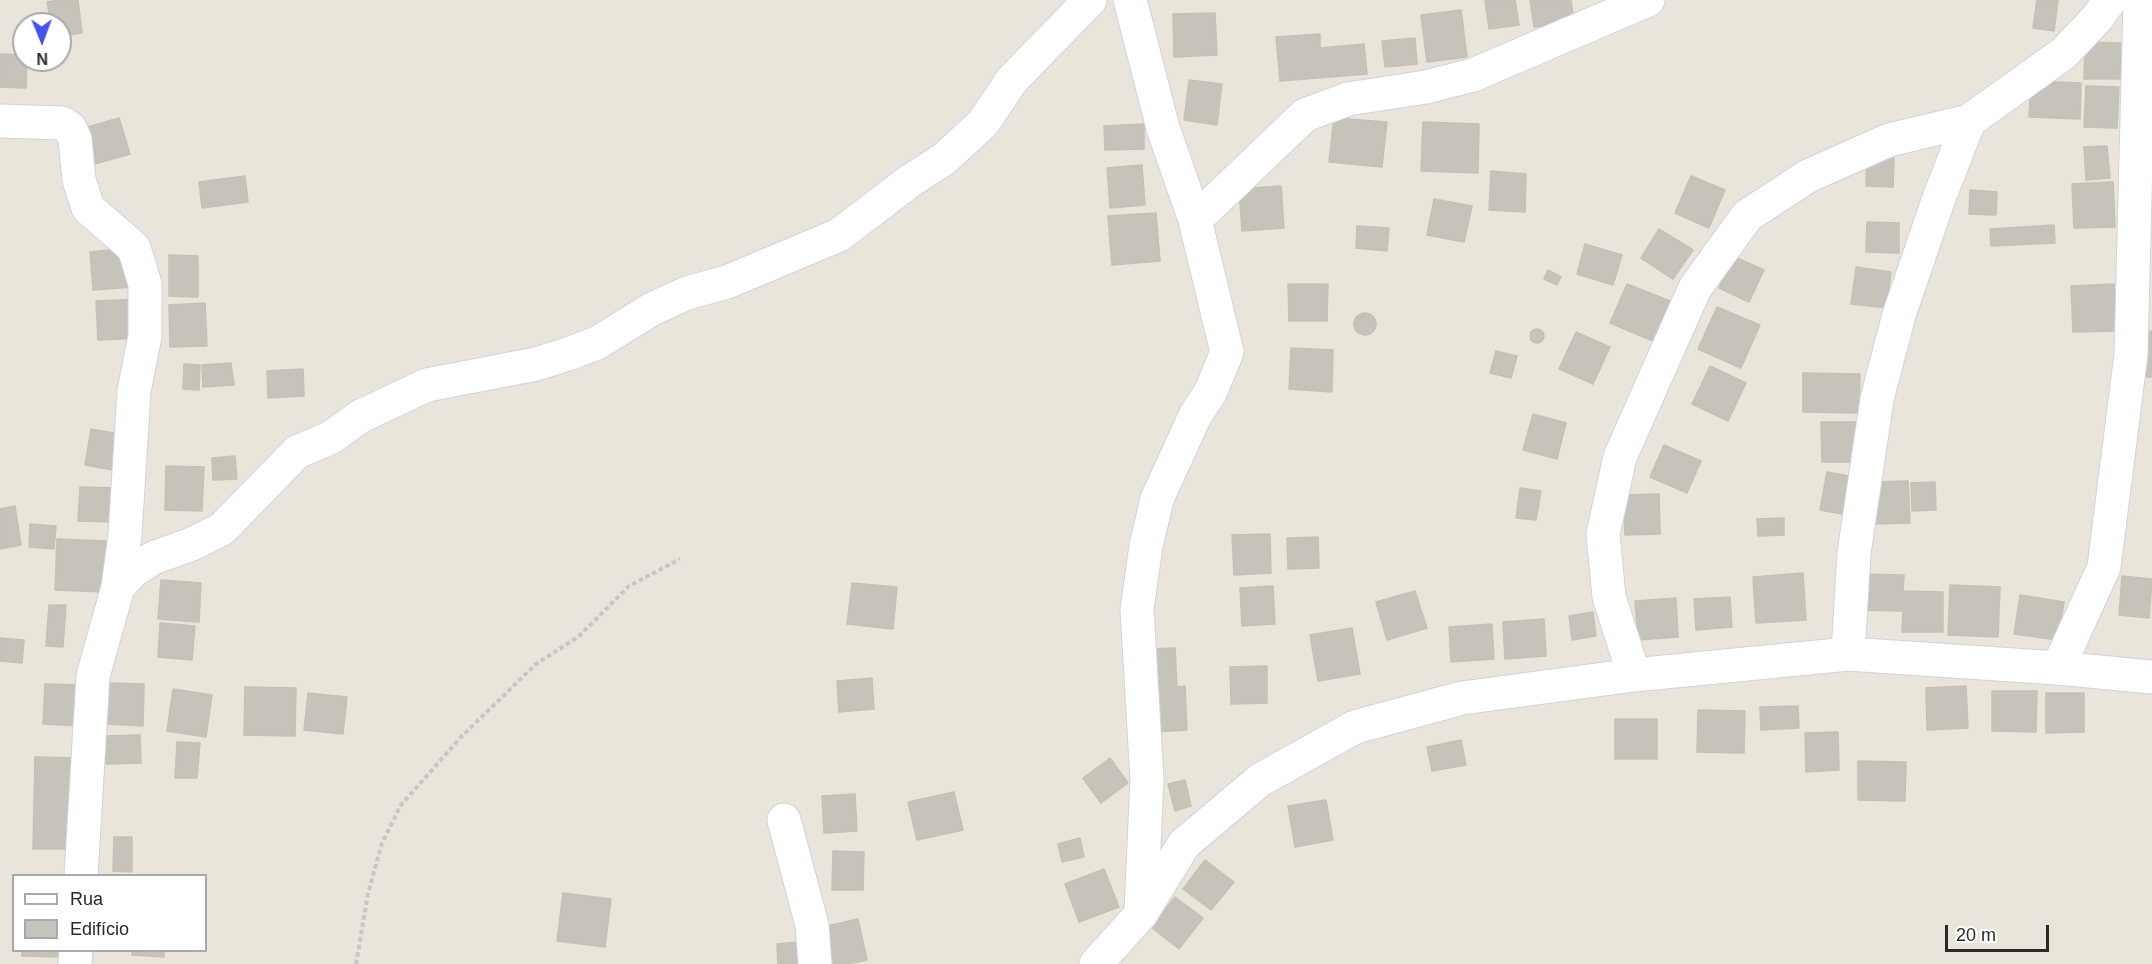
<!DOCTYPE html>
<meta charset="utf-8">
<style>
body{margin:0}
#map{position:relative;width:2152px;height:964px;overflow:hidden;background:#eae5db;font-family:Helvetica,sans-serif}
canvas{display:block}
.legend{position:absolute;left:12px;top:874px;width:195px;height:78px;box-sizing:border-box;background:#fff;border:2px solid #a9a9a9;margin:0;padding:8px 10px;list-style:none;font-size:18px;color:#292929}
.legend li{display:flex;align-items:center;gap:12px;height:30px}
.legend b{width:30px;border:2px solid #a9a9a9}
.north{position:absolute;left:12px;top:12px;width:60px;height:60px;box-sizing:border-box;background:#fff;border:2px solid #a9a9a9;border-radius:50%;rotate:179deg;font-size:16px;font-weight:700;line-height:24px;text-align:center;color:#292929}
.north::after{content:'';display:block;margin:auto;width:21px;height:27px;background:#4352f0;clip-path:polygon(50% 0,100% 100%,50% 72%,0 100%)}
.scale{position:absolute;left:1945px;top:925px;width:104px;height:27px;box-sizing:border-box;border:3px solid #292929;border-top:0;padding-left:8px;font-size:18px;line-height:21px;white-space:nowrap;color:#292929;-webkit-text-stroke:4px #fff;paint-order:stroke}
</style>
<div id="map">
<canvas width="2152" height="964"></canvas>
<ul class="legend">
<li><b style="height:8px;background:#fff"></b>Rua</li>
<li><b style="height:16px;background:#c6c3ba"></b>Edifício</li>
</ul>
<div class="north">N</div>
<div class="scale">20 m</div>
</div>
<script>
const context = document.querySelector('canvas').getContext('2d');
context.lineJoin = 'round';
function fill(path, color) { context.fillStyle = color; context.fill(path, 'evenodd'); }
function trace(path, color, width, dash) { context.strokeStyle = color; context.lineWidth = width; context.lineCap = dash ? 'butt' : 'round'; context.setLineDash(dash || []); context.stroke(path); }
const building = new Path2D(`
 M59,0H78L82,33L60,36V24H51L47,2Z
 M1493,0H1515L1519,25L1489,29L1485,1Z
 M1530,0H1571L1574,22L1534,27Z
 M2037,0H2058L2054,31L2033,28Z
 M1461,10L1467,57L1427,62L1421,15Z
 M1215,13L1217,55L1174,57L1173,14Z
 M1320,34V48L1364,44L1367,74L1280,81L1276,37Z
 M1415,38L1417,64L1385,67L1382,41Z
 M2085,42L2121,43L2120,79H2084Z
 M0,54L24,55V60H27L26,88L0,87Z
 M1189,80L1222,84L1217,125L1184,120Z
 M2031,81L2081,83L2080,119L2029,117Z
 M2086,86L2119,87L2117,128L2084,127Z
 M119,118L130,154L95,164L84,128Z
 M1334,118L1387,122L1382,167L1329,162Z
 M1423,122L1479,124L1478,173L1421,171Z
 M1144,124V149L1105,150L1104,126Z
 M2107,146L2110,178L2086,180L2084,147Z
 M1867,157L1894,158L1893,187L1866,186Z
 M1142,165L1145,205L1110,208L1107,168Z
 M1491,171L1526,174L1525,212L1489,210Z
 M245,176L248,202L202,208L199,182Z
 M1691,176L1725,190L1709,228L1675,213Z
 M2113,182L2115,227L2074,228L2072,184Z
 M1281,186L1284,228L1242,231L1239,189Z
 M1970,190L1997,192L1996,215L1969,214Z
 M1434,199L1472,206L1464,242L1427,235Z
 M1156,213L1160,261L1112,265L1108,216Z
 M1867,222L1899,223V253L1866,252Z
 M2054,225L2055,243L1991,246L1990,229Z
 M1357,226L1389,228L1387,251L1356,248Z
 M1659,229L1693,250L1673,279L1641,258Z
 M1585,244L1622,255L1613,285L1577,274Z
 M129,248L132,287L93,290L90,252Z
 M169,255L198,256V297L169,296Z
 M1733,256L1764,270L1749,302L1719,288Z
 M1856,267L1891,272L1887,308L1851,304Z
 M1548,270L1561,277L1557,285L1544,279Z
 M1288,284H1328L1327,321H1289Z
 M1627,284L1670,301L1653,341L1610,323Z
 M2114,284L2115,331L2073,332L2071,286Z
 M139,299L141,338L98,340L96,301Z
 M205,303L207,346L170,347L169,305Z
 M1717,307L1760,325L1741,368L1698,349Z
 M1354 324a11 11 0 1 1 22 0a11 11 0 1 1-22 0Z
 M1530 336a7 7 0 1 1 14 0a7 7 0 1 1-14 0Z
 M2152,331V377H2146L2144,332Z
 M1576,332L1610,347L1593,384L1559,369Z
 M1291,348L1333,350L1332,392L1289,389Z
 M1496,351L1517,356L1511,378L1490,373Z
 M231,363L234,385L203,387L202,365Z
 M184,364L200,365L199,390L183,389Z
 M1710,366L1746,383L1728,421L1692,404Z
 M303,369L304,396L268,398L267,371Z
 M1803,373L1860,374L1859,413L1803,412Z
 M1533,414L1566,423L1557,459L1523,450Z
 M1821,422H1858V462H1822Z
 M91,429L130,436L124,472L85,465Z
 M1664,445L1701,461L1687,493L1650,477Z
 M235,456L237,479L213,480L212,458Z
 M166,466L204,467L202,511L165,510Z
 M1827,472L1860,478L1853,516L1820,510Z
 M1908,481L1910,523L1873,524L1872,482Z
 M1935,482L1936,510L1912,511L1911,483Z
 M80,487L117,488L115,522L78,521Z
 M1520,488L1541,491L1536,520L1516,518Z
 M1659,494L1660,534L1625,535L1623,495Z
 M15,506L21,545L0,549V509Z
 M1784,518V535L1758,536L1757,519Z
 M30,524L56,526L54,549L29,547Z
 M1270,534L1271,573L1234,575L1232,535Z
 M1318,537L1319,568L1288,569L1287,538Z
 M57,539L107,541L105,592L55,590Z
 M1803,573L1806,620L1756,623L1753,577Z
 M1859,574L1904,575L1903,591L1943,592V632H1902L1903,611L1859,610Z
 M2122,576L2152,579L2149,618L2119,615Z
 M161,580L201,583L199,622L158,619Z
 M852,583L897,587L893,629L847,624Z
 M1950,585L2000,587L1998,637L1948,635Z
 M1273,586L1275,624L1242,626L1240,588Z
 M1415,591L1427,628L1387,640L1376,602Z
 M2020,595L2064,602L2058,640L2014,634Z
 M1730,597L1732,627L1696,630L1694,599Z
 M1676,598L1678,637L1638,640L1635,601Z
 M49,605H66L63,647L46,646Z
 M1593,612L1596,636L1572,640L1569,616Z
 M1544,619L1546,656L1505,659L1503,622Z
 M160,623L195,626L192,660L158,657Z
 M1492,624L1494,659L1451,662L1449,627Z
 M1352,628L1360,674L1318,681L1310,635Z
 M0,638L24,640L22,663L0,661Z
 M1175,648L1177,687L1185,686L1187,730L1154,732L1150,649Z
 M1267,666V703L1231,704L1230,667Z
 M872,678L874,709L839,712L837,681Z
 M108,683L144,684L143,726L106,724Z
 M45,684L83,685L81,726L43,724Z
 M1966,686L1968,728L1927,730L1926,688Z
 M245,687L296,688L295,736L244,735Z
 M173,689L212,695L206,737L167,731Z
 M1992,691H2037L2036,732L1992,731Z
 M308,693L347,697L343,734L304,730Z
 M2046,693H2084V732L2046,733Z
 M1798,706L1799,728L1761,730L1760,707Z
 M1698,710L1745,711L1744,753L1697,752Z
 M1615,719H1657V759H1615Z
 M1838,732L1839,770L1806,772L1805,733Z
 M140,735L141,763L106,764L105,736Z
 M1461,740L1466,765L1432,771L1427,747Z
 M177,742L200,743L197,778H175Z
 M35,757L75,758L73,849H33Z
 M1110,758L1128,783L1101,803L1083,778Z
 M1858,761L1906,762L1905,801L1858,800Z
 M1185,780L1191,806L1175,811L1168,784Z
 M954,792L963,830L917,840L908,802Z
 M855,794L857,831L824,833L822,796Z
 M1326,800L1333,840L1295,847L1288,806Z
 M114,837H132V872L113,871Z
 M1080,838L1084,857L1062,862L1058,844Z
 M833,851L864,852L863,890H832Z
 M1205,860L1234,882L1211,910L1183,889Z
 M1104,869L1119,907L1079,922L1065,884Z
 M563,893L611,899L605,947L557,941Z
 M1175,897L1203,918L1179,949L1151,927Z
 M858,919L867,960L847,964H831L823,927Z
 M808,941L810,964H778L777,944Z
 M22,950H62V957L22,956Z
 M132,950H164V957L132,955Z`);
fill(building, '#c6c3ba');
trace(building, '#c6c1b5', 1.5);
const minor = new Path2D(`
 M1130,0L1163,128L1195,220L1227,352L1211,391L1195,416L1157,499L1146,546L1137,609L1147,779L1141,912
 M0,121L62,123L70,128L75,139L79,180L88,208L134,248L145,284V336L134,391L125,535L118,587L93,676L81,876
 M1195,220L1305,115L1348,99L1426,87L1473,75L1648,0
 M118,587L133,571L153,558L192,544L222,529L297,452L330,438L361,416L427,385L536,364L568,354L597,343L652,309L687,293L727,282L839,235L910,181L944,159L983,123L1012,80L1090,0
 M1848,654L1854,553L1877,399L1899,315L1939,198L1969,121
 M2058,668L2104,567L2131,354L2140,0
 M1634,675L1609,597L1603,534L1620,457L1695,288L1747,216L1808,176L1889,140L1969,121L2064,53L2098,17L2110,0
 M784,820L812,925L815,964
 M75,964L76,950
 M1096,964L1141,914L1184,844L1260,780L1355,727L1462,698L1634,675L1848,654L2058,668L2152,677`);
trace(minor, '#d1d2e1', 35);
trace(new Path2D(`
 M356,964L368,893L382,843L401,805L462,736L536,664L578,637L629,586L680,559`), '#c7c7c7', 4, [4.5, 3]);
trace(minor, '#fff', 33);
</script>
